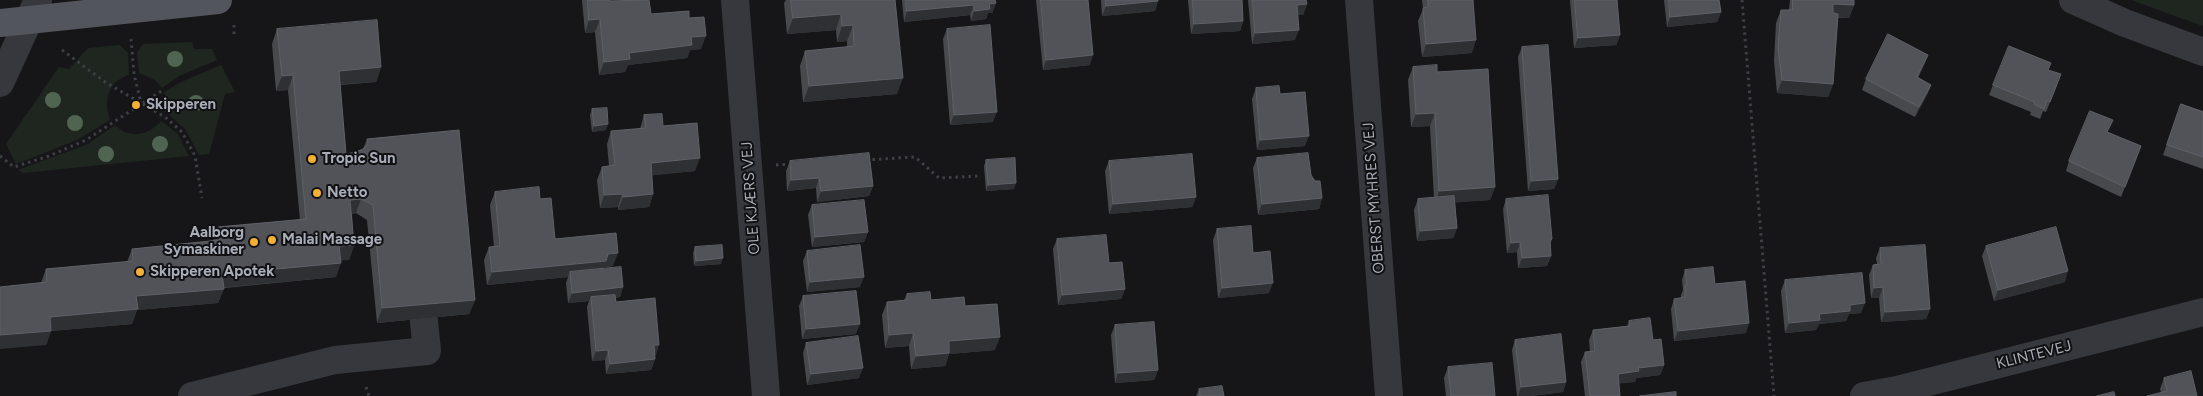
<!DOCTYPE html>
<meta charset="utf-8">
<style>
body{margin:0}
canvas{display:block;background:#161618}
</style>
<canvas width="2203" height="396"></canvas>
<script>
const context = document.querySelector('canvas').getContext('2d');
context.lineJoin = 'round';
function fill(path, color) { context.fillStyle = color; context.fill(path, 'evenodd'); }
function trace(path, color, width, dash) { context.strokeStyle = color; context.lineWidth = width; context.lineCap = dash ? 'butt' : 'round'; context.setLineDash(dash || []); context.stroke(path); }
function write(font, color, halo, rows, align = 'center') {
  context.font = font + ' Figtree,sans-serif'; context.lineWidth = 4; context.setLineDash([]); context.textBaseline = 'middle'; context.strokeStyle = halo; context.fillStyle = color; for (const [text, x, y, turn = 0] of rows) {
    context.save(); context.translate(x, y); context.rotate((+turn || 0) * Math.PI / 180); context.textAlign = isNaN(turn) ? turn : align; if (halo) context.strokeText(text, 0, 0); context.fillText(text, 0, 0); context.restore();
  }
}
fill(new Path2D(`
 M2131,0H2203V26Z
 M192,42L194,49H212L217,60L179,76L162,88L155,80L139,73L137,53L143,44Z
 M120,45L128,53L129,75C108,81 103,101 110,120L77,140L16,164L6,144L59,67L69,69L88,48Z
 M221,65L235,92L225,94L209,154L199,155L185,129L166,112L167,102L164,92L179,83Z
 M161,121L178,134L189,156L23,173L18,170L88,144L115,125C130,140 149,135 161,121Z`), '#1e261f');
trace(new Path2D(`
 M1742,0L1774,396
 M234,25V34
 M131,39L134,74L141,103
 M62,50L105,82L165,117L182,132L195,156L202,198
 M0,156L14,167L49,156L86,140L163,90
 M866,160L915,157L939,178L979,176
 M776,165L793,164
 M366,387L369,396`), '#3d3f44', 3, [2.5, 4]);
trace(new Path2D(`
 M735,0L766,396
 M1359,0L1389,396
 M2073,0L2125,23L2203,52
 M0,83L38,0
 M192,396L335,360L427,351L420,283
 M1864,396L1897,390L2203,312`), '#37383d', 28);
trace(new Path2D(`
 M0,23L218,0`), '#53555c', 28);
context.fillStyle = '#506452';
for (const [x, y] of [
 [175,59],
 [53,100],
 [196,103],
 [75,123],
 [160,144],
 [106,154]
]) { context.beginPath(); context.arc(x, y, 8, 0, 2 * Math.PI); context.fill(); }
fill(new Path2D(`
 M582,0H609L651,14L689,18L701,49L690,50L687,58L628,65L625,72L599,75L595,32L585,33Z
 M786,0H895L897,94L803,102L800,66L805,51L847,47V41L837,42L836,30L787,34L784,3Z
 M902,0H995L996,3L992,13H988L986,19L971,21L970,15L904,22Z
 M1036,0H1088L1090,65L1043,70Z
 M1101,0H1158L1155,11L1102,16Z
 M1188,0H1242L1243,21L1240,31L1191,34Z
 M1248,0H1306L1307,4L1303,15H1298L1295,40L1252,44Z
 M1422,0H1473L1472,53L1422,57L1418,21L1423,9Z
 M1570,0H1617L1620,35L1616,45L1574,48Z
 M1664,0H1719L1721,12L1717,22L1667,27Z
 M1790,0H1854V5L1849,18H1838L1833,84L1828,97L1777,93L1774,61L1776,23L1781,10H1789Z
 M277,29L381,67L376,82L340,85L346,154L356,152L363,149L367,139L475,300L469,314L377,323L367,220L356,213L352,214L354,245L349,260H341L336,277L224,288L218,303L137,310L132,324L51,331L46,345L41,283L46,269L127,262L132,249L213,241L218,227L300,220L288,90L276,91L272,44Z
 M947,29L993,122L950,125L943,39Z
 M1522,47L1558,179L1554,189L1528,191L1518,57Z
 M1928,55L1924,65L1918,78L1931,85L1927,95L1915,117L1862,90L1866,79Z
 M1413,67L1437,72L1495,187L1490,200L1455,202L1457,228L1453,238L1417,241L1414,210L1418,199L1434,198L1430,126L1411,127L1408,80Z
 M2048,70L2057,85L2046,112L2043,111L2040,119L2030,115L2031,112L1989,95L1993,85Z
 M1256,88L1280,94L1305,146L1257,150L1252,99Z
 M2181,104L2203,111V110V169L2163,155Z
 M592,109L606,130L592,132L590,115Z
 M644,115L663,126L695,171L652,175L653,194L649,207L618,210V207L600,208L597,180L602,167L609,166L607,144L611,131L640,129Z
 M2108,133L2141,146L2121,197L2066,171L2069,161Z
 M1257,158L1311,175L1322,198L1319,209L1258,215L1253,168Z
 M986,160L1014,189L986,191L984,166Z
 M790,161L873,186L869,196L817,202L816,188L787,191L786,171Z
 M1109,161L1196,197L1192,207L1109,214L1105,171Z
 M495,192L540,199L555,239L613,266L604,267L603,269L623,287L620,297L615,298L616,302L656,355H655V359L651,370L606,374L605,360L592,361L587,307L589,301L568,303L566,283L568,277L487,285L484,260L489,247H494L490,205Z
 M1506,199L1552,239L1550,245L1551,256L1547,266L1518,268L1517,252L1507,253L1503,209Z
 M812,205L868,232L864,242L812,247L808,215Z
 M1217,229L1253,253L1269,293L1218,298L1213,240Z
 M1057,239L1109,263L1125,289L1121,299L1058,305L1053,249Z
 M1986,246L2065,282L1994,301L1982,256Z
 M695,247L721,264L694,266L693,253Z
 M1880,248L1930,309L1926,319L1881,322L1879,298H1871L1869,275L1873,265L1877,264L1876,258Z
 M807,251L860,287L807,292L803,261Z
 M1685,270L1715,284L1746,333L1674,341L1671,309L1674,299L1681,298V295L1683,290L1682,280Z
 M1785,280L1861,313L1849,314L1846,321L1819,324L1816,330L1785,333L1781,291Z
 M907,294L931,300L965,306L995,350L949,354L945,366L911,369L909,346L885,348L882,315L887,302L904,300Z
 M803,296L856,334L802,339L799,306Z
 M1629,321L1653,340L1664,365L1660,375L1636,378L1635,382L1619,383L1620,396H1585L1581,362L1585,352H1590L1589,340L1593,330L1627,326Z
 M1115,325L1158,370L1154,380L1115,383L1111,335Z
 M1515,340L1566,382L1563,392L1531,396H1517L1512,350Z
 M806,343L859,378L807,385L803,353Z
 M1448,367L1495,396H1446L1444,378Z
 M2164,378L2197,396L2161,392L2160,389Z
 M1199,389L1224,396H1196Z`), '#47494d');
fill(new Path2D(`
 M1158,1L1155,11L1102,16L1106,6Z
 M996,3L992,13H988L986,19L971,21L974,11L989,4Z
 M1307,4L1303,15H1293L1297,5Z
 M1833,4L1854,5L1849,18L1829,17Z
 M974,5L970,15L904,22L907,11Z
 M1721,12L1717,22L1667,27L1670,17Z
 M841,14L836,30L787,34L793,18Z
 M600,19L595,32L585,33L589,20Z
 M1243,21L1240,31L1191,34L1194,24Z
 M853,25L847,41L837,42L842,26Z
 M1299,30L1295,40L1252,44L1255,33Z
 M1620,35L1616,45L1574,48L1578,38Z
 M706,36L701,49L690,50L687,58L628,65L625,72L599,75L604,62L629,53L691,37Z
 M1476,40L1472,53L1422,57L1426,44Z
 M1093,55L1090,65L1043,70L1046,60Z
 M1928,55L1924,65L1913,87L1917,77Z
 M381,67L376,82L333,85L339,71Z
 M293,75L288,90L276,91L282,76Z
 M903,78L897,94L803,102L809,86Z
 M1782,80L1833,84L1828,97L1777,93Z
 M1931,85L1927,95L1915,117L1919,107Z
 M997,112L993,122L950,125L954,115Z
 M1435,113L1430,126L1411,127L1416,114Z
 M608,124L606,130L592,132L594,126Z
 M1309,136L1305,146L1257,150L1260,140Z
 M700,158L695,171L646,176L651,163Z
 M819,178L816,188L787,191L791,180Z
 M1558,179L1554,189L1528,191L1531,181Z
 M1016,183L1014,189L986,191L988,185Z
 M873,186L869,196L817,202L821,191Z
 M1495,187L1490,200L1435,204L1439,191Z
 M622,194L618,207L600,208L604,195Z
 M653,194L649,207L618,210L623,197Z
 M1196,197L1192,207L1109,214L1113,204Z
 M1322,198L1319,209L1258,215L1262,204Z
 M361,199L356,213L345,214L350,200Z
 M1457,228L1453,238L1417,241L1420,231Z
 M868,232L864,242L812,247L815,237Z
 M1520,242L1517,252L1507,253L1511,243Z
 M354,245L349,260L334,261L339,246Z
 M618,253L613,266L604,267L601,274L570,272L568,277L487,285L492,272L608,254Z
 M1551,256L1547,266L1518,268L1522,258Z
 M723,258L721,264L694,266L696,261Z
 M341,263L336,277L217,288L222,274Z
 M2068,271L2065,282L1994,301L1998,290Z
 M864,277L860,287L807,292L810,282Z
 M1273,283L1269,293L1218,298L1222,288Z
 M623,287L620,297L591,301V297L589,301L568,303L572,293Z
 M1883,287L1879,298H1871L1874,288Z
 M224,289L218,303L137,310L132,324L51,331L46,345L0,349V335L50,317L136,296Z
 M1125,289L1121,299L1058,305L1062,295Z
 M475,300L469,314L377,323L382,308Z
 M1865,303L1861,313L1849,314L1846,321L1819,324L1816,330L1785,333L1789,323L1850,305Z
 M1930,309L1926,319L1881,322L1885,312Z
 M1749,323L1746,333L1674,341L1678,331Z
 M860,324L856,334L802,339L806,329Z
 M913,333L909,346L885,348L889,335Z
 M1000,337L995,350L949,354L945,366L911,369L916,356L949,341Z
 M654,345H659L656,355H650Z
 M608,350L605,360L592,361L596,351Z
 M655,359L651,370L606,374L610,364Z
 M1664,365L1660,375L1636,378L1635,382L1614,384L1618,374L1638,368Z
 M863,368L859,378L807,385L811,374Z
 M1158,370L1154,380L1115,383L1118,373Z
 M1566,382L1563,392L1531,396H1518L1521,387Z`), '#2f3033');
const building = new Path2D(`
 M588,0H609V1L649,0L651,14L689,11V18L704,17L706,36L691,37L692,45L629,53L630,59L604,62L600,19L589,20Z
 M791,0H895L903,78L809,86L805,51L854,46L853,25L842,26L841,14L793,18Z
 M906,0H995L996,3L989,4L990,9L974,11V5L907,11Z
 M1041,0H1088L1093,55L1046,60Z
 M1106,0H1158V1L1106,6Z
 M1193,0H1242L1243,21L1194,24Z
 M1253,0H1306L1307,4L1297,5L1299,30L1255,33Z
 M1428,0H1473L1476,40L1426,44L1423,8L1428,7Z
 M1575,0H1617L1620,35L1578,38Z
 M1669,0H1719L1721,12L1670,17Z
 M1793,0H1854V5L1833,4V13L1838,14L1833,84L1782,80L1778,48L1781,10H1792Z
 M377,20L381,67L339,71L346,154L356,152L363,149L368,144L367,139L459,130L475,300L382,308L373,205L361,199L350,200L354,245L339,246L341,263L222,274L224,289L136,296L138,309L50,317L51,331L0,335V287L47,282L46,269L133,261L132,249L220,240L218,227L306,219L293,75L282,76L277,29Z
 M990,25L997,112L954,115L947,29Z
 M1888,34L1928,55L1917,77L1931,85L1919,107L1866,79Z
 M1548,45L1558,179L1531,181L1522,47Z
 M2009,46L2051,63L2048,70L2061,74L2050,102L2047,100L2044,109L2034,104L2035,102L1993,85Z
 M1437,65V72L1488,69L1495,187L1439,191L1435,113L1416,114L1413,67Z
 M1279,86L1280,94L1305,92L1309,136L1260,140L1256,88Z
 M2181,104L2203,112V157L2167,145Z
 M607,108L608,124L594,126L592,109Z
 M2090,111L2113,120L2107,132L2141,146L2125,187L2069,161Z
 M662,114L663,126L697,123L700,158L651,163L653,194L623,197L622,194L604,195L602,167L615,165L611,131L646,128L644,115Z
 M869,153L873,186L821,191L819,178L791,180L790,161Z
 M1308,153L1311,175L1315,181H1320L1322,198L1262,204L1257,158Z
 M1192,154L1196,197L1113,204L1109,161Z
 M1015,158L1016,183L988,185L986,160Z
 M539,187L540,199L551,198L555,239L616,233L618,253L608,254L606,261L492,272L489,247L500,246L495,192Z
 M1548,195L1552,239L1550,240L1551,256L1522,258L1520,242L1511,243L1506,199Z
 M1454,196L1457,228L1420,231L1418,199Z
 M864,200L868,232L815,237L812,205Z
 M1251,226L1253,253L1270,251L1273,283L1222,288L1217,229Z
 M2056,227L2068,271L1998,290L1986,246Z
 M1106,235L1109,263L1122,262L1125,289L1062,295L1057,239Z
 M722,245L723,258L696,261L695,247Z
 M860,245L864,277L810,282L807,251Z
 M1925,245L1930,309L1885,312L1883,287L1874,288L1873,265L1881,264L1880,248Z
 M621,267L623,287L572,293L570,272Z
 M1713,267L1715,284L1745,281L1749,323L1678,331L1674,299L1685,297V285H1687L1685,270Z
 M1862,273L1865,303L1850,305V311L1819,314L1820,320L1789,323L1785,280Z
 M856,291L860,324L806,329L803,296Z
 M930,292L931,300L964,297L965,306L997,304L1000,337L949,341V353L916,356L913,333L889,335L887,302L907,300V294Z
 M615,295L616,302L655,298L659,345H654L655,359L610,364L608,350L596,351L591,297Z
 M1650,318L1653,340L1661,339L1664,365L1638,368L1639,371L1618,374L1620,396H1590L1585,352L1595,351L1593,330L1630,326L1629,321Z
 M1154,322L1158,370L1118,373L1115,325Z
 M1561,334L1566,382L1521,387L1515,340Z
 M858,336L863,368L811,374L806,343Z
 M1492,363L1495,396H1451L1448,367Z
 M2191,371L2197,396H2147L2167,391L2164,378Z
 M1222,386L1224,396H1198H1200L1199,389Z
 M1676,392V396H1640Z
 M2114,392L2115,396H2097Z`);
fill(building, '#525359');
trace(building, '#5f6168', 1);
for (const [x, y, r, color] of [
 [136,105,5,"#f2b134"],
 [312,159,5,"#f2b134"],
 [317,193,5,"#f2b134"],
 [272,240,5,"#f2b134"],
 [254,242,5,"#f2b134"],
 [140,272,5,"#f2b134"]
]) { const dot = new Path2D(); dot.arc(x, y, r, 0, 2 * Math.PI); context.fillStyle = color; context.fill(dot); trace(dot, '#111113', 2); }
write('bold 15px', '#a8adb8', '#111113', [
 ["Skipperen",146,105],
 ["Tropic Sun",322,159],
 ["Netto",327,193],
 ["Aalborg",244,233,"right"],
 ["Symaskiner",244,250,"right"],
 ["Malai Massage",282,240],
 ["Skipperen Apotek",150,272]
], 'left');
write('15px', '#a8adb8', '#111113', [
 ["OLE KJÆRS VEJ",751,198,-94],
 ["OBERST MYHRES VEJ",1374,198,-94],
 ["KLINTEVEJ",2034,355,-14]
]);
</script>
